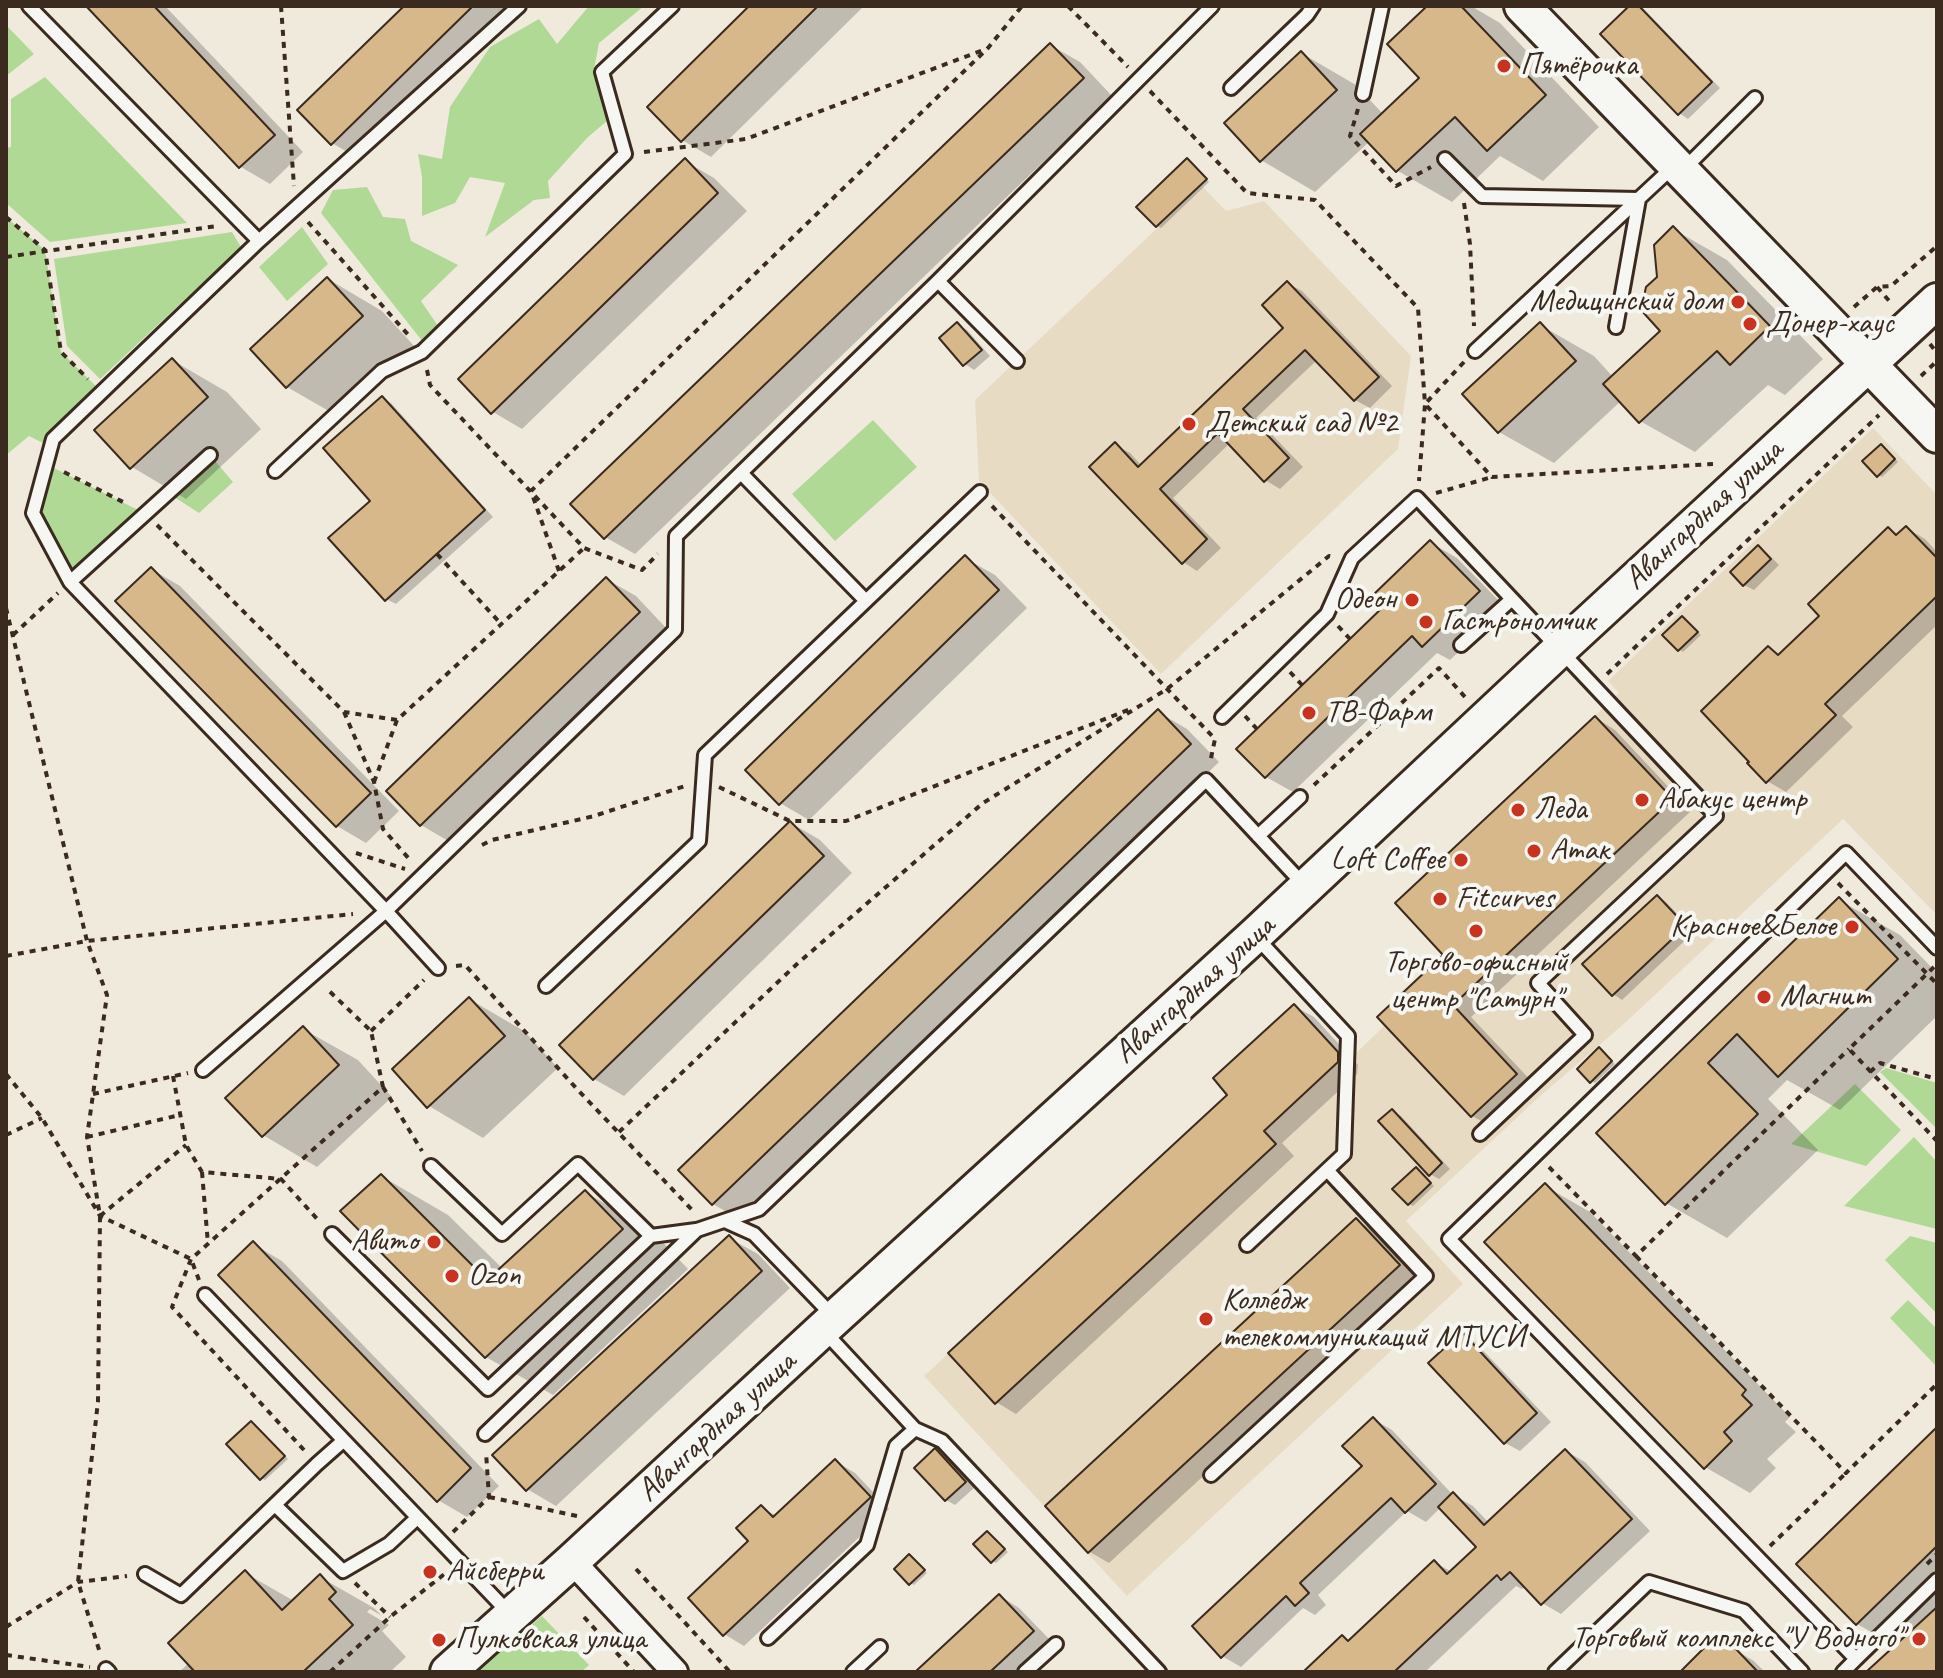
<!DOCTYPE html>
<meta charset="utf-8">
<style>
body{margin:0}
#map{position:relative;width:1943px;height:1678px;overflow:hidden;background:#f0eadd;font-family:Caveat,sans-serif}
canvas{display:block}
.frame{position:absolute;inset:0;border:8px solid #3b2a1e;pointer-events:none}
</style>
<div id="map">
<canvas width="1943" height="1678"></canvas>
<div class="frame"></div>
</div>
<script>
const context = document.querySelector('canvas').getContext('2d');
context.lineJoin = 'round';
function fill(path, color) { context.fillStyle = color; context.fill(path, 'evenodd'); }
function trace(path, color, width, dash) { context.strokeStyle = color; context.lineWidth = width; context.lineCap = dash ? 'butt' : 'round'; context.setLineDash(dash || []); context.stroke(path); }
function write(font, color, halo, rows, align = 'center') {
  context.font = font + ' Caveat,sans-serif'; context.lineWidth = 8; context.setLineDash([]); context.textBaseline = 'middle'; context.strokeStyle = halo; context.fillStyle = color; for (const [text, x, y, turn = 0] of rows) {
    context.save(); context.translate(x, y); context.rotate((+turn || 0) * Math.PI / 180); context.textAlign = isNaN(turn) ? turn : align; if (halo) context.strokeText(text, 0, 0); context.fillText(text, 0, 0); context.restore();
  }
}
fill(new Path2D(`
 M1202,186L1226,211L1264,201L1411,356L1398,449L1161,674L979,481L975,400Z
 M1873,428L1937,495V915L1843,819L1626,1022L1538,1098L1406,1221L1463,1284L1127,1596L924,1376L1227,1095L1213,1078L1294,1004L1343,1057H1352L1384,1026L1377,1017L1424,973L1446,958L1395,903L1619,693L1608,681Z`), '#e8dbc4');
fill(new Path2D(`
 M589,6H644L599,43L594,69L608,120L587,138L548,181L550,198L534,200L485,237L505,183L470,177L455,203L422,216V177L418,154L442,159L450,107L490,47L539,19L557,44Z
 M6,25L34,54L6,76Z
 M45,77L187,223L50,242L6,203V148L11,147V99Z
 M367,187L383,217L405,219L411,241L458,265L421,301L438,326L423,342L321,213L333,190Z
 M6,217L45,250L61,352L102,392L53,439L45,444L29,436L6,455Z
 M302,227L328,264L287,301L259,267Z
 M232,232L241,247L100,379L67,346L54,259Z
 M873,420L917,467L835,541L792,494Z
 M210,455L233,482L199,513L168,493Z
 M46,464L146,514L70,582L33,513Z
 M1886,1068L1937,1083V1129L1880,1072Z
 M1855,1084L1901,1130L1866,1166L1791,1144Z
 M1914,1137L1937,1162V1229L1844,1206Z
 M1910,1236L1937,1243V1314L1885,1260Z
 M1908,1300L1937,1329V1367L1890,1318Z
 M542,1616L589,1665L581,1672H475Z`), '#b0d996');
fill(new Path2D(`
 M89,6H165L303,152L270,184L241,167Z
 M407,6H520L361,160L332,143Z
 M751,6H864L711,157L682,140Z
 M1430,6H1471L1500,23L1599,127L1543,181L1500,156L1452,202L1398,171L1370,141L1315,192L1261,160L1301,53L1356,85L1383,114L1422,78Z
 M1632,6H1639L1644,9L1720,88L1688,119L1679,113Z
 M1050,45L1080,62L1112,96L635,554L605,537Z
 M685,161L714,178L747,211L522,429L493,412L460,379Z
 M1191,163L1209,182L1161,228L1157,226Z
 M1673,229L1727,260L1823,359L1785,395L1768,385L1695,452L1640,421L1621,401L1554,463L1499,432L1540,325L1594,356L1613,377L1663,331L1660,277Z
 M328,279L382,311L416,348L341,418L287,387Z
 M1287,283L1302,291L1392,386L1370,408L1355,400L1317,360L1256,418L1303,467L1280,489L1265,480L1230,443L1173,498L1221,548L1197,571L1183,562L1115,445L1130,453L1142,466L1286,328Z
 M958,325L967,330L990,356L974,370L965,364Z
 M172,360L227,392L261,429L186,499L132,467Z
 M382,398L391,403L493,517L396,604L386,599L373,501Z
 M1885,448L1898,462L1882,477L1878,475Z
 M1906,528L1925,539L1937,552V625L1842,716L1853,727L1786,792L1767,781L1769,648L1781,655L1822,616L1889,529L1899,535Z
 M1431,543L1457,558L1505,607L1450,660L1437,653L1293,792L1266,777L1239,749L1386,606Z
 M1758,547L1767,553L1779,565L1754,590L1744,585L1732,572Z
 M965,558L995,575L1027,608L809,820L780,803Z
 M151,569L180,586L399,811L366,843L337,826Z
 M606,579L636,596L668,630L450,842L421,825Z
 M1683,618L1701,635L1683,652L1679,649Z
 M1158,712L1187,729L1219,762L742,1221L713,1204Z
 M1596,718L1615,730L1691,811L1471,1017L1536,1086L1492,1127L1472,1116L1380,1017L1446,955Z
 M791,823L820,840L852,873L624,1096L594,1079L562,1045Z
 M1657,897L1666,902L1694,932L1622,1000L1613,994Z
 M1839,900L1900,935L1937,973V1016L1840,1110L1787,1080L1768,1099L1818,1150L1727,1238L1666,1203L1599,1133Z
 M469,999L524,1031L558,1068L483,1138L429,1106Z
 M1294,1006L1314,1017L1358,1065L1357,1074L1282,1143L1294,1156L1016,1414L996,1402L1230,1095Z
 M303,1029L358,1060L392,1097L317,1167L263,1135Z
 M1603,1052L1615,1064L1595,1083L1591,1081Z
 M1392,1111L1401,1116L1450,1169L1439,1179L1430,1174Z
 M1420,1172L1434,1186L1413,1206L1409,1204Z
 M381,1176L448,1215L502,1268L585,1192L652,1231L688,1269L553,1395L486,1357Z
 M1545,1186L1590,1212L1790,1417L1785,1422L1796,1432L1767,1459L1776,1468L1750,1493L1705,1467Z
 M1356,1220L1376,1232L1418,1278L1109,1563L1090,1552L1048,1506Z
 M729,1238L758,1254L790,1288L556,1506L527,1489Z
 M253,1244L282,1261L499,1486L467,1517L438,1500Z
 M1462,1334L1476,1343L1551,1422L1520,1451L1505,1443Z
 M1373,1419L1392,1430L1453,1495L1473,1506L1489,1523L1566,1451L1585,1462L1650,1531L1561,1614L1542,1603L1526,1586L1522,1589L1516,1586L1425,1672H1318L1342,1638L1349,1642L1434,1562L1452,1572L1479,1547L1441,1507L1426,1522L1407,1511L1318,1595L1326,1605L1315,1615L1303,1608L1241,1667L1222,1656L1364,1466Z
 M255,1425L288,1459L265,1480L261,1478Z
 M1937,1430V1672H1868L1896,1646L1857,1624L1799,1564Z
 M935,1451L944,1456L974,1488L955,1505L946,1500Z
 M835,1461L855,1473L889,1509L744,1646L724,1634L761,1508L777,1516Z
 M988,1533L1008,1552L996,1563L992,1561Z
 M910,1556L927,1573L914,1585L910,1583Z
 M245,1573L294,1601L320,1577L374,1608L382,1616L370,1609L367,1612L389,1625L382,1631L406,1657L390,1672H179L189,1663Z
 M1000,1596L1019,1608L1053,1643L1022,1672H918Z
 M1734,1649L1754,1661L1765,1672H1694Z`), '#0003');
const building = new Path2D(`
 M86,6H154L275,135L239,168Z
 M404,6H473L331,145L297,110Z
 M749,6H818L681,142L647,107Z
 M1427,6H1461L1546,95L1487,151L1455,117L1396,172L1360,134L1419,78L1387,44Z
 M1629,6H1639L1712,82L1678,115L1600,34Z
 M1050,43L1084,78L604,539L570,504Z
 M1301,51L1337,90L1260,162L1224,123Z
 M685,158L718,193L491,414L458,379Z
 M1187,158L1207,179L1156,227L1136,207Z
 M1673,226L1770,326L1730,365L1717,351L1639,423L1603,384L1660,331L1641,310L1646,287L1657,277L1654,245Z
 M327,277L363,316L286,388L250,349Z
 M1287,281L1379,377L1354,401L1305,350L1243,409L1289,458L1264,482L1218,433L1160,489L1207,539L1182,564L1089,467L1115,442L1138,467L1283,328L1262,305Z
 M957,322L982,350L963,366L939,338Z
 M1540,322L1576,361L1498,433L1462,394Z
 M172,358L208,397L130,469L94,430Z
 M382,396L485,510L385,601L328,538L370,501L323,448Z
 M1881,444L1895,459L1877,477L1862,461Z
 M1906,526L1937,558V596L1825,704L1836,715L1766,783L1747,763L1749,762L1701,711L1768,646L1778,655L1819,616L1808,604L1888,527L1896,535Z
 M1430,540L1480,591L1422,647L1412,636L1265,778L1236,749L1384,606L1373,595Z
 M1758,545L1771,559L1743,586L1730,572Z
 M965,555L999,590L779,805L745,770Z
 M151,567L371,793L336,827L115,601Z
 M606,577L640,612L420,826L386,791Z
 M1682,616L1698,632L1678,651L1662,635Z
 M1158,709L1191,744L712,1205L678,1170Z
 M1595,716L1673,799L1453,1005L1517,1074L1471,1117L1377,1017L1443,955L1395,903Z
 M790,821L824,856L593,1080L559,1045Z
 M1657,895L1686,926L1612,996L1582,964Z
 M1839,897L1898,959L1778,1077L1737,1034L1708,1063L1758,1114L1665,1205L1596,1133Z
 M469,997L505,1036L427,1108L392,1069Z
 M1294,1004L1338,1052V1062L1264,1131L1276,1144L995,1404L948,1353L1227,1095L1213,1078Z
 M303,1026L339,1065L262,1137L225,1098Z
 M1599,1047L1612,1061L1590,1083L1577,1069Z
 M1392,1109L1442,1163L1429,1176L1378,1121Z
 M1416,1167L1431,1183L1408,1205L1392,1189Z
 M381,1174L487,1280L585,1190L623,1229L485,1358L340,1211Z
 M1545,1183L1746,1390L1742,1395L1752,1405L1724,1432L1732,1441L1704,1469L1484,1242Z
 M1356,1218L1400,1265L1088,1553L1045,1506Z
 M729,1235L762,1271L526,1491L492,1455Z
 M253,1241L471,1468L437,1502L218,1275Z
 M1462,1332L1537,1413L1504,1444L1428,1363Z
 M1373,1417L1436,1484L1405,1513L1391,1498L1300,1583L1309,1593L1295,1606L1286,1596L1221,1658L1192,1626L1362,1466L1342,1446Z
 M251,1421L285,1456L260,1480L226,1444Z
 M1937,1427V1546L1856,1625L1796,1564Z
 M935,1448L966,1482L945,1501L914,1468Z
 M1565,1449L1632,1519L1541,1605L1510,1572L1501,1580L1497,1575L1394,1672H1303L1342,1635L1348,1641L1434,1560L1447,1574L1476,1547L1438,1507L1453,1492L1484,1525Z
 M835,1459L871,1497L723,1636L688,1598L748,1541L736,1528L761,1505L773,1517Z
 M987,1531L1005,1549L991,1563L973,1544Z
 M909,1554L925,1570L909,1585L894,1569Z
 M245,1570L282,1610L320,1574L336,1592L329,1599L353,1625L303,1672H195L168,1643Z
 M999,1594L1034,1631L990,1672H915Z
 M1937,1607V1672H1866Z
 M1706,1646L1734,1647L1758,1672H1680Z`);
fill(building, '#d6b88a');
trace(building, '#3b2a1e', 2);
const lane = new Path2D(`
 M29,6L259,241
 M519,6L259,241L53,439L33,513L70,582L386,911L675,630L676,536L938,281L1212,6
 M1231,88L1307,15L1313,6
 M1363,94L1382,6
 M1445,159L1482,196L1639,199L1616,327
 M1684,169L1755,98
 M938,281L1017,361
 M1475,351L1675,165
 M275,471L382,371L422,352L625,154L602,72L672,6
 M70,582L210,455
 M866,601L980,492
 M1461,645L1512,599
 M1222,717L1327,614L1352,558L1417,498L1716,816L1538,983L1585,1035L1480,1134
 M1258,836L1300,797
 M1937,948L1846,853L1449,1239L1856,1659L1937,1580
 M546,986L699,841L705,755L866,601L741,473
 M203,1070L386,911L438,968
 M431,1166L502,1234L578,1164L651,1236
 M725,1221L754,1234L832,1315
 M332,1234L488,1389L651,1236L696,1230
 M1247,1245L1344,1154L1348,1036L1257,938
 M205,1295L509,1613
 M824,1331L915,1429L942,1441L1159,1672
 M485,1434L697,1230L759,1209L1206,780L1304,885
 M1211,1475L1426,1276L1327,1170
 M275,1505L343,1571L389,1544L417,1518
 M145,1574L181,1595L317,1464L343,1441
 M768,1638L867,1545L896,1446L915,1429
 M106,1669L109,1672
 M853,1672L880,1647
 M1025,1672L1056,1644
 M1555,1672L1649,1582L1744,1611L1802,1672
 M1843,1672L1856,1659`);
const street = new Path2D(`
 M572,1561L675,1672`);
const secondary = new Path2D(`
 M1522,6L1937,435
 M448,1672L572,1561L823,1329L1255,935L1560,649L1937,301`);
trace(lane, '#3b2a1e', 18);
trace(street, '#3b2a1e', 30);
trace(secondary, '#3b2a1e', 40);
trace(new Path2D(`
 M281,6L294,186
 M1068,6L1128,67
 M1150,91L1247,193L1315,200L1418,308L1425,404L1419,481
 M1358,109L1350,136L1396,186L1431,167
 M644,152L746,139L986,49
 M1464,203L1470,244L1474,326
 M6,217L45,250L61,352L88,379
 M308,222L411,338
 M6,257L217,226
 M1877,287L1891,303
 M1854,307L1877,287L1891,286L1937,246
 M1930,344L1937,353
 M1464,362L1425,404L1492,477L1713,464
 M427,370L430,385L584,548L642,570L658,554
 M1921,376L1937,361
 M64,472L127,504
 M1436,493L1492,477
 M992,506L1215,739L1210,763
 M157,525L344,712L397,720
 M437,554L502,625
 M559,571L531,491L988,48L1022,6
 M6,608L87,941L107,995L87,1137L100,1216L98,1401L78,1582L100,1653
 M1338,626L1350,639
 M13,635L58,593
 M1290,672L1302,685
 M1607,674L1879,415
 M344,712L374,782L383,829L411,861
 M1245,716L1257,729
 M374,782L397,720L584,548
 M1314,785L1439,668L1465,697
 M719,787L790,821H846L1133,708
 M482,845L492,840L594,816L685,786
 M356,853L405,869
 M1838,883L1937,984
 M6,956L87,941L353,914
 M456,966L465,965L576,1088L695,1213
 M1934,967L1849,1049L1937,1141
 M371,1031L424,980
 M1870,1072L1880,1063L1937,1079
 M6,1074L42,1118L100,1216L191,1259L199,1280
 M173,1076L186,1145L202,1172L281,1179L319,1221
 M383,1087L422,1151
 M93,1094L188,1073
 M619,1132L797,964L983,803L1167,689L1329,556L1334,557
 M6,1135L42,1118
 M87,1137L180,1115
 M1549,1167L1636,1256L1849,1049
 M202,1172L208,1244
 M100,1216L186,1145
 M1636,1256L1846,1473L1937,1384
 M304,1450L172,1307L191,1259L383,1087L371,1031L326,988
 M489,1497L577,1516
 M453,1532L489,1497L486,1452
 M1770,1546L1846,1473
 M1927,1564L1937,1554
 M636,1569L730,1672
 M355,1583L390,1617
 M584,1617L634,1672
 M6,1627L78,1582L127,1576
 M6,1655L90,1667
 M330,1672L390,1617L447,1572`), '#3b2a1e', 4, [6, 6]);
trace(lane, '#f6f6f2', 12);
trace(street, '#f6f6f2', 24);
trace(secondary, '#f6f6f2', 34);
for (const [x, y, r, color] of [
 [1504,66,8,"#c8321e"],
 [1738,302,8,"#c8321e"],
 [1750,324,8,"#c8321e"],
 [1189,424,8,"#c8321e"],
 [1412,600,8,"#c8321e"],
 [1426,622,8,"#c8321e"],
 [1309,713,8,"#c8321e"],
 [1642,800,8,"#c8321e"],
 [1518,810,8,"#c8321e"],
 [1534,851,8,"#c8321e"],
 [1461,860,8,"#c8321e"],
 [1440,899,8,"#c8321e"],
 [1852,927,8,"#c8321e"],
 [1476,931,8,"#c8321e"],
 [1764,997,8,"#c8321e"],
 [434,1242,8,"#c8321e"],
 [452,1276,8,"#c8321e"],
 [1206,1319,8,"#c8321e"],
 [430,1572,8,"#c8321e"],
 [1919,1639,8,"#c8321e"],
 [439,1640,8,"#c8321e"]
]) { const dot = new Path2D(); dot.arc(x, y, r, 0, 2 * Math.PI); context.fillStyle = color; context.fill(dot); trace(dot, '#f6f6f2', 3); }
write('32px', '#3b2a1e', '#f6f6f2', [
 ["Пятёрочка",1520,66],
 ["Медицинский дом",1722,302,"right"],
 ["Донер-хаус",1766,324],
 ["Детский сад №2",1205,424],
 ["Одеон",1396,600,"right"],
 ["Гастрономчик",1442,622],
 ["ТВ-Фарм",1325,713],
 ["Абакус центр",1658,800],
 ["Леда",1534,810],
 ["Атак",1550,851],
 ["Loft Coffee",1445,860,"right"],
 ["Fitcurves",1456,899],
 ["Красное&Белое",1836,927,"right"],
 ["Торгово-офисный",1476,963,"center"],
 ["центр \"Сатурн\"",1476,1000,"center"],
 ["Магнит",1780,997],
 ["Авито",418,1242,"right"],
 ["Ozon",468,1276],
 ["Колледж",1222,1301],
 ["телекоммуникаций МТУСИ",1222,1338],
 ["Айсберри",446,1572],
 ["Торговый комплекс \"У Водного\"",1903,1639,"right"],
 ["Пулковская улица",455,1640]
], 'left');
write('32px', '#3b2a1e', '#f6f6f2', [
 ["Авангардная улица",1704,515,-43],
 ["Авангардная улица",1195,990,-42],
 ["Авангардная улица",717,1427,-43]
]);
</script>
